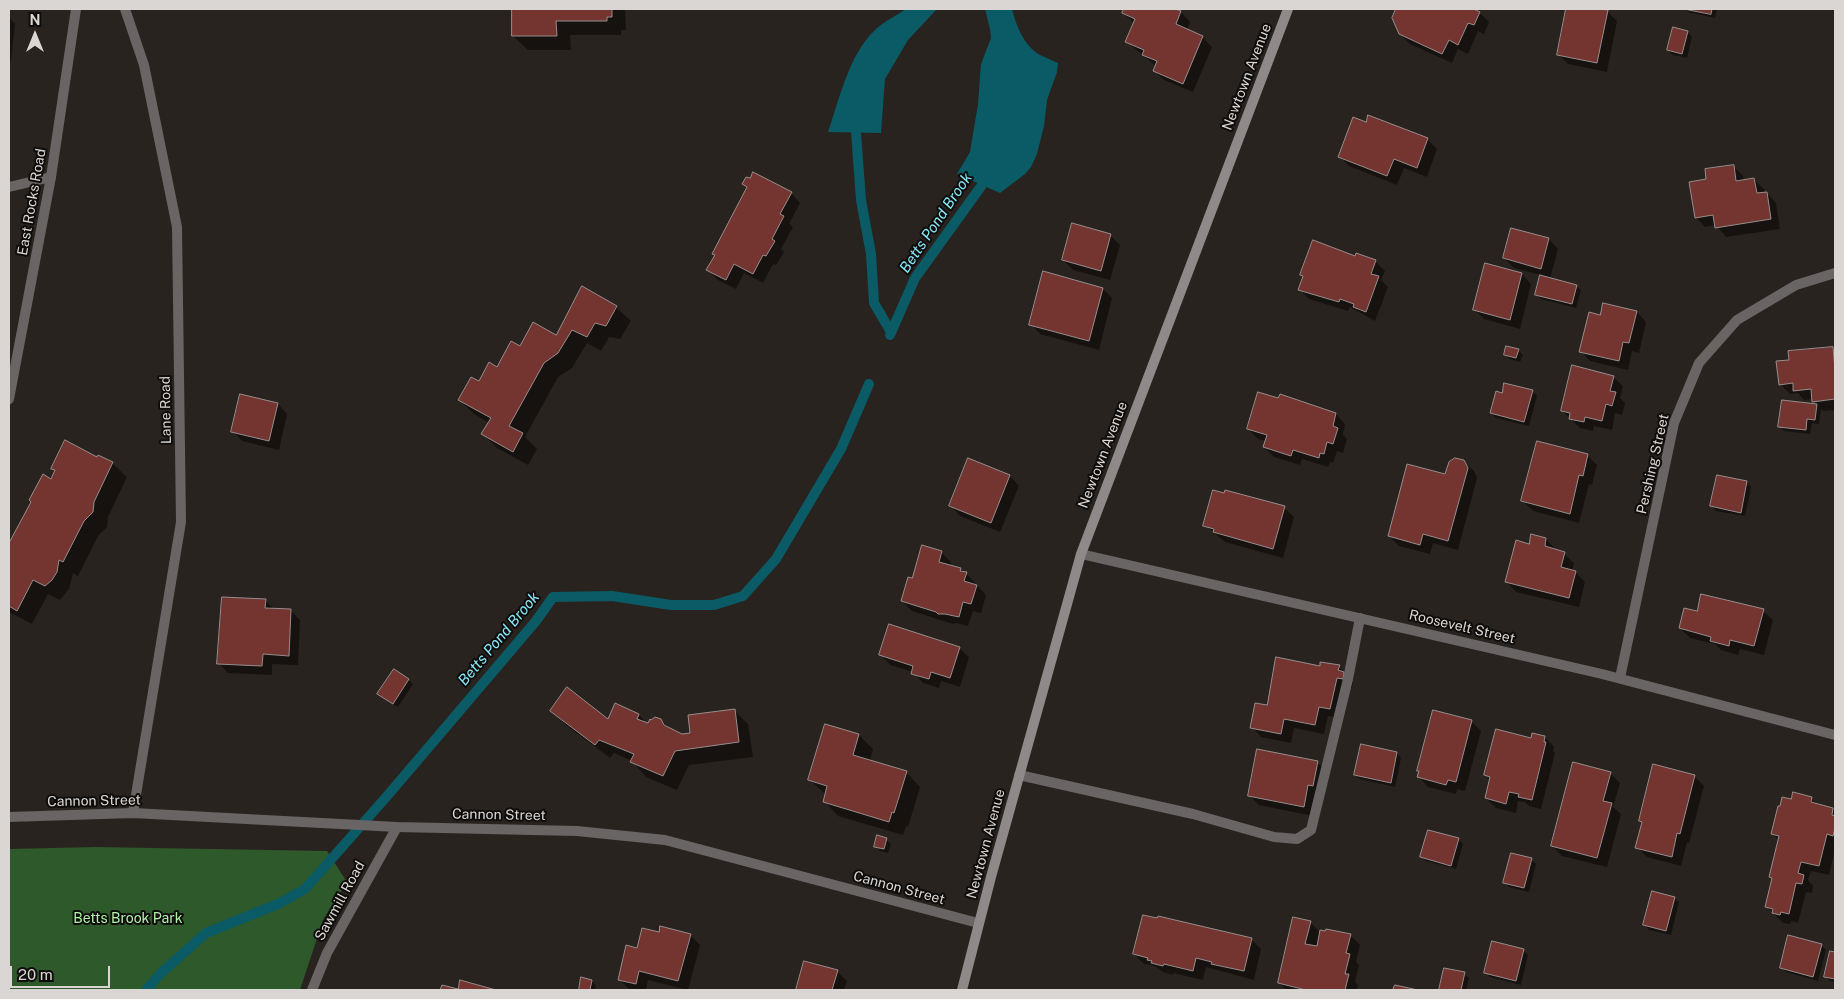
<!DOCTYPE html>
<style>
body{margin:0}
#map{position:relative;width:1844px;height:999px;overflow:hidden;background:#28231f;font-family:"Public Sans",sans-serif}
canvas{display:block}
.frame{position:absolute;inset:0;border:10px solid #d9d6d4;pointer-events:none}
.north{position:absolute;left:10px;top:10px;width:50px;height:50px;-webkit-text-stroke:4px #0f0d0b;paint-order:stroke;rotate:0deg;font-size:14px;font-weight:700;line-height:20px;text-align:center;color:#d9d6d4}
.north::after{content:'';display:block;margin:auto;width:18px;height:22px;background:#d9d6d4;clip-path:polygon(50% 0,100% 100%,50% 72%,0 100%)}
.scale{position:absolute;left:10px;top:966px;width:100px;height:22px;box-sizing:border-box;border:2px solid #d9d6d4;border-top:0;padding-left:6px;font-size:15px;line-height:18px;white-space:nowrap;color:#d9d6d4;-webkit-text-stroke:4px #0f0d0b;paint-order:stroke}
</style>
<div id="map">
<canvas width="1844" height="999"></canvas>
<div class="frame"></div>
<div class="north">N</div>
<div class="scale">20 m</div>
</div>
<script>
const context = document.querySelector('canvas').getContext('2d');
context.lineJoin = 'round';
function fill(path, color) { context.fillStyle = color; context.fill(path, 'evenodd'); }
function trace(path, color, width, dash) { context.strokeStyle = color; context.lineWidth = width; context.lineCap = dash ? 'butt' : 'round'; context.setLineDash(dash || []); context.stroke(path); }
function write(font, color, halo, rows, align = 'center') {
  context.font = font + ' "Public Sans",sans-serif'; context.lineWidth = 4; context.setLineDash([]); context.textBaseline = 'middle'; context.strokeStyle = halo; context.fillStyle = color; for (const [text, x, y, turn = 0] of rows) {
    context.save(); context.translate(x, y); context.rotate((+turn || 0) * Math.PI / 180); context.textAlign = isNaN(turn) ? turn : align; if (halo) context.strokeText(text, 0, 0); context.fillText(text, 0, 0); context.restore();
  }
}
fill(new Path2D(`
 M95,847L327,851L347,882L323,920L300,990H9V849Z`), '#2e592a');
fill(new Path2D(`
 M906,9H937L908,40L885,79L881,133L828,132C839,100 849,55 874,31C884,21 896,16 906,9Z
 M985,9H1012C1016,25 1024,46 1040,55C1046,58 1052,60 1058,63L1057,72L1047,100L1044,126L1037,154L1031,167L1025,174L1000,193L957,174L970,152L978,104L981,64L991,38L990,29Z`), '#0a5b65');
fill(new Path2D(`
 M513,9H625L626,30H621V35H570L571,50H528L513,36Z
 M1125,9H1173L1181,12L1190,22L1187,30L1202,37L1212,47L1193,92L1164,80L1154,71L1156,66L1127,42L1134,23L1123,13Z
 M1397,9H1472L1480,13L1489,22L1484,34L1478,31L1468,54L1458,49L1452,63L1410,44L1400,34L1393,18Z
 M1567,9H1594L1608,12L1617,21L1607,72L1568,64L1558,54Z
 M1684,9H1717L1715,18L1688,12Z
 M9,17L15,24L11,61L9,63Z
 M1688,32L1692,37L1687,58L1673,55L1668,50Z
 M1366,123L1427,139L1437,149L1427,177L1404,168L1397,185L1349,166L1339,156Z
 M1733,166L1743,176L1744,181L1754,180L1764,189V193H1767L1776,203L1780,229L1726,237L1716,225L1705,227L1696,217L1708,180Z
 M791,193L800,203L789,224L793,227L781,249L784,252L776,265L773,264L763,283L744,273L736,289L718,280L708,270Z
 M1110,235L1120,245L1110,280L1073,270L1063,260Z
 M1549,239L1558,249L1550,279L1576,286L1581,290L1576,308L1541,299L1536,294L1541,275L1514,268L1504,258Z
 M1356,258L1375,261L1385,271L1381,280L1388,287L1375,321L1350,307L1348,311L1309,299L1299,289L1304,277L1301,274Z
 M1522,274L1531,284L1520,329L1484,319L1474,309Z
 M1103,289L1112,298L1099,350L1040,334L1031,324Z
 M616,307L631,321L620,339L609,337L601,351L587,343L572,368L558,377L525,437L537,449L528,465L497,448L483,434L489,423L474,414L459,400L520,347L557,336Z
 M1637,312L1646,322L1639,353L1632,351L1628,370L1590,361L1581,351L1601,317Z
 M1832,348L1835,351V410L1823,411L1821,408L1819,424L1812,423L1810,434L1784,431L1780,426L1783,401L1818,406L1813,399L1804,400L1798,393L1790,394L1780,384L1790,361Z
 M1518,350L1523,355L1520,362L1510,359L1505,355Z
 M1613,377L1623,386L1620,398L1625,403L1622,415L1615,413L1612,430L1594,426L1593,431L1580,428L1562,411Z
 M1532,391L1537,396L1529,426L1496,418L1491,413L1503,394Z
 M278,404L287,414L279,450L242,441L233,431Z
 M1336,414L1345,424L1343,434L1347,439L1343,453L1337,451L1333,463L1330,462L1328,467L1302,459L1300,465L1274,457L1264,447L1266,441L1258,439L1248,429Z
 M1587,455L1597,465L1592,485L1589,484L1579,523L1533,511L1523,501Z
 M98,458L112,463L127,477L108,517L107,527L98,536L78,576L73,573L69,589L60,600L48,594L32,624L9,612V545L51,480L56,472L52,468Z
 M1463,461L1474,471L1477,478L1458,550L1433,543L1430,554L1399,546L1389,536L1446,475Z
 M1010,476L1019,486L1000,532L960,516L951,506Z
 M1746,482L1751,487L1745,516L1716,511L1712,506Z
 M1284,508L1294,517L1283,558L1225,542L1205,525Z
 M1546,539L1555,549V551L1564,554L1574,563L1572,572H1575L1585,582L1579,607L1516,592L1507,582L1530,545Z
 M941,552L951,562L950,566L961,570L966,573L986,595L981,613L973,611L968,626L956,623L953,624L912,611L902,601L913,580Z
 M265,600L275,610L291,611L300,620L298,665L272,664V675L228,673L219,663Z
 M1763,611L1773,620L1764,655L1740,649L1738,655L1721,650L1715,644L1690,638L1680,628L1698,613Z
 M959,648L969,657L960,687L941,681L939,688L923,683L913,672L890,665L881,655Z
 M1321,667H1339L1353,682L1352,688L1347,687L1340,718L1328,716L1324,734L1294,728L1291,743L1261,737L1252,727Z
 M408,680L413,684L398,707L384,698Z
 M734,710L748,724L753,757L689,765L677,790L646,777L632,761L614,753L610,758L566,725L551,711L608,721L639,715L648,725L661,720L669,728L682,735L692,734Z
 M1471,721L1481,731L1465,791L1457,789L1456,794L1428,787L1419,777L1420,772L1418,770Z
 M859,735L873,749L870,761L906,772L920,787L908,827L906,826L903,835L838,816L824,801L826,795L810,780Z
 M1545,737L1554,747L1553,751L1555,753L1541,809L1529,806L1525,802L1518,801L1516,813L1496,808L1486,798L1491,780L1485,775L1532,740Z
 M1362,746L1397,753L1401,758L1395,787L1360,779L1355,775Z
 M1317,762L1327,772L1313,816L1259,805L1249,795Z
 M1610,773L1620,783L1613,807L1621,814L1607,867L1562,856L1552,846Z
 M1694,776L1704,786L1689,843L1687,842L1681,866L1647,857L1637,847L1643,824L1640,821Z
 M1811,798L1818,806L1833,809L1835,812V849L1829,875L1811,871L1808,880L1813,886L1812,893L1806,892L1798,923L1791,921L1790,924L1783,923L1766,906L1773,879L1771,877L1779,840L1773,834L1792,801Z
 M886,839L891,844L888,853L880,851L875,846Z
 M1458,839L1463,844L1456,869L1426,861L1421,857Z
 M1531,859L1536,864L1529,892L1509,887L1504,882Z
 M1674,898L1679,902L1671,935L1649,930L1645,925Z
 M1310,922L1321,933L1350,935L1360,945L1356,962L1359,965L1355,982L1358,985L1357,990H1287L1279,983Z
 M660,934L690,935L700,945L688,990L648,980L646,990H635L629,989L619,979L638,950Z
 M1251,939L1261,949L1254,980L1206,967L1203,980L1173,973V975L1163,972L1155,966L1144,964L1134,954Z
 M1821,945L1826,950L1818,981L1786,972L1781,968Z
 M1523,950L1528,955L1521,985L1490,977L1486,973Z
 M1831,952L1835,953V982L1830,981L1826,977Z
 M805,962L837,971L847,981L844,990H797Z
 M1444,969L1464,974L1469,978L1466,990H1440Z
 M582,979L591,981L596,985L595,990H580Z`), '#0007');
trace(new Path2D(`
 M857,119L856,132L861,200L871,254L874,303L891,332
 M890,335L915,278L982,185L987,173
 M146,990L161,973L206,933L278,904L305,889L388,795L536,621L553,597L612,596L671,605H714L743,596L776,559L841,449L869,384`), '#0a5b65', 10);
const building = new Path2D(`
 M512,9H612V17H607V21H556L557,36H512Z
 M1124,9H1176L1181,11L1176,24L1203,36L1183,84L1153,71L1157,61L1142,55L1144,50L1125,42L1135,19L1122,13Z
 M1396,9H1474L1480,12L1474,25L1468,23L1458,45L1449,40L1442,54L1399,34L1392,18Z
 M1566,9H1600L1608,10L1597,63L1557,55Z
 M1684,9H1712L1711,14Z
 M1673,27L1688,31L1682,54L1667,50Z
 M1368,115L1428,138L1417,168L1394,159L1387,176L1338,157L1353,117L1366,122Z
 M1734,165L1736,181L1754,178L1757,193L1767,192L1771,219L1715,228L1713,215L1695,218L1689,182L1706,179L1705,169Z
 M753,172L792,192L780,214L784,216L772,239L775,241L766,256L763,255L753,274L734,264L726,280L706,270L715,255L712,254L747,187L742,184L746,177L750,178Z
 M1072,223L1111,234L1101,271L1062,260Z
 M1511,228L1549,238L1541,269L1503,258Z
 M1313,240L1355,256L1356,253L1376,260L1371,274L1379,276L1366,312L1353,307L1354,304L1340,299L1339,302L1298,290L1303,276L1300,275Z
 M1485,263L1522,273L1510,320L1473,310Z
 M1043,271L1103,288L1089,341L1029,325Z
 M1540,275L1577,285L1572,304L1535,295Z
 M582,286L617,306L606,326L595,323L587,337L572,330L558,353L544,363L509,426L523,433L513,452L481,434L491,418L458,400L471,377L479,381L489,362L497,367L511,341L520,346L533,322L556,335Z
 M1603,303L1637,311L1629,343L1623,342L1619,361L1579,352L1589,312L1600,315Z
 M1506,346L1519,349L1516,358L1504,355Z
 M1833,347L1835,369V399L1812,402L1811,389L1793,391V383L1779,385L1776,361L1789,360L1788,351Z
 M1572,365L1614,376L1610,391L1616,392L1612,406L1606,404L1602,421L1585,417L1584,422L1569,419L1570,413L1561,411Z
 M1504,383L1533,390L1524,422L1490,413L1496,391L1502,393Z
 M1258,392L1278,398L1280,394L1336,413L1333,426L1338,428L1333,444L1327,442L1324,454L1320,453L1319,458L1293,450L1291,456L1263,447L1267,435L1247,429Z
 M240,394L278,403L269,441L231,432Z
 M1782,400L1817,404L1815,420L1807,419L1806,430L1778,427Z
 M65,440L97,457L98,455L113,462L94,502L93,512L84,521L63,562L59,560L57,572L52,580L45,586L33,580L17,611L9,606V543L31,502L29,500L43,474L51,479L55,470L51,469Z
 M1537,441L1588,454L1583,476L1579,475L1570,514L1521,501Z
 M968,458L1010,475L991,523L949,506Z
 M1455,458L1464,460L1468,468L1448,541L1423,534L1420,545L1388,536L1407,464L1445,474L1449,462Z
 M1717,475L1747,481L1741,513L1710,506Z
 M1213,490L1224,493L1225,490L1285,506L1273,549L1213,532L1214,529L1203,526Z
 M1531,534L1546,538L1545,546L1565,552L1561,567L1576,571L1569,598L1505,582L1516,540L1529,544Z
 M922,545L942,551L939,562L961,568L960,571L967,572L964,581L977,585L971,604L963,602L959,617L945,614H938L936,612L901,601L908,577L912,578Z
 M1701,594L1764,609L1754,646L1730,640L1729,646L1710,641L1711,637L1679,628L1684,608L1697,611Z
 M222,597L266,599L265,608L291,609L289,656L263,654L262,666L217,664Z
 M889,624L960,647L950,678L931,672L929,679L911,674L913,666L879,655Z
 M1276,657L1320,666V662L1340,665L1338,670L1344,672L1343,679L1337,678L1330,709L1319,707L1315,725L1284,719L1281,734L1250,728L1255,703L1267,705Z
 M394,669L409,679L393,704L377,694Z
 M567,687L608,719L615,703L639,714L637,719L648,723L650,719L651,720L655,717L661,719L664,725L682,734L690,733L688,715L735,709L739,742L675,751L663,776L630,762L634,754L599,740L595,745L550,711Z
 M1433,710L1472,720L1456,782L1448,780L1446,785L1417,777L1419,771H1417Z
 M825,724L859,734L853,755L907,771L894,813L892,812L889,822L823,802L827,786L808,780Z
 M1496,729L1531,738L1532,733L1545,736L1544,742H1546L1532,800L1518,797L1519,794L1509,792L1506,804L1485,798L1490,777L1484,775Z
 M1361,744L1397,752L1391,783L1354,775Z
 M1257,749L1318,761L1313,786L1308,785L1304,807L1248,796Z
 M1573,762L1611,772L1603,801L1612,803L1597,858L1551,846Z
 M1653,764L1695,775L1680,834L1677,833L1672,857L1635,848L1642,822L1639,821Z
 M1793,792L1812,797L1811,802L1833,808L1832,815L1835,816V829L1833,836L1827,834L1819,866L1801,862L1798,873L1804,875L1802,884L1796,883L1789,914L1781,912L1780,915L1772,913L1773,909L1765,907L1772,878L1769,877L1779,836L1771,834L1778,806H1780L1782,797L1791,799Z
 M1428,830L1459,838L1451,866L1420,857Z
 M877,835L887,838L884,849L874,847Z
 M1511,853L1532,858L1524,888L1503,883Z
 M1652,891L1675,897L1666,931L1643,925Z
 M1143,915L1157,918L1158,916L1252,938L1244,971L1211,964L1212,962L1196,958L1193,971L1164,964L1163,966L1151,963L1152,961L1147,960L1148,958L1133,954Z
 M1293,917L1311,921L1305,944L1317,946L1320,930L1325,931L1326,929L1351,934L1346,953L1350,954L1345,974H1349L1345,990H1306L1278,983Z
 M660,926L691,934L678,981L639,971L636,984L618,980L626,945L637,948L642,928L659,932Z
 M1788,935L1822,944L1813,977L1780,968Z
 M1492,941L1524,949L1516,981L1484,973Z
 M1830,951L1835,952V979L1824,977Z
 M804,961L838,970L832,990H796Z
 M1444,968L1465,972L1461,990H1439Z
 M581,977L592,980L590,990H579Z
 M460,980L496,990H440L442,985L458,989Z
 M1395,985L1418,990H1393Z`);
fill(building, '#743531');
trace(building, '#968e8d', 1);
trace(new Path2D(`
 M1019,775L1193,814L1274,837L1297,839L1311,830L1348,679L1360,618`), '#686564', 10);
trace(new Path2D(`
 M125,9L144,65L177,227L181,522L133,813
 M9,187L51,177
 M1081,554L1602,674L1835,735
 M1620,678L1674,423L1699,363L1737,320L1796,285L1835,273
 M312,990L327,953L397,827`), '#686564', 10);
trace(new Path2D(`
 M9,399L51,177L76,9
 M9,817L133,813L397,827L577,831L665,840L978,923`), '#686564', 10);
trace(new Path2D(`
 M962,990L991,877L1081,554L1288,9`), '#8f8a89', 10);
write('14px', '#d9d6d4', '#0f0d0b', [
 ["Newtown Avenue",1247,77,-69],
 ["East Rocks Road",32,202,-80],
 ["Lane Road",166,410,-91],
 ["Newtown Avenue",1103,455,-69],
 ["Pershing Street",1653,464,-77],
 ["Roosevelt Street",1462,627,13],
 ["Cannon Street",94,801,-1],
 ["Cannon Street",499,815,1],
 ["Newtown Avenue",986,844,-75],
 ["Cannon Street",899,888,15],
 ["Sawmill Road",340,901,-61]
]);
write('14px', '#aff1a7', '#0f0d0b', [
 ["Betts Brook Park",128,919]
]);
write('italic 15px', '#86e9f9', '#0f0d0b', [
 ["Betts Pond Brook",936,223,-56],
 ["Betts Pond Brook",499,639,-50]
]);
</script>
